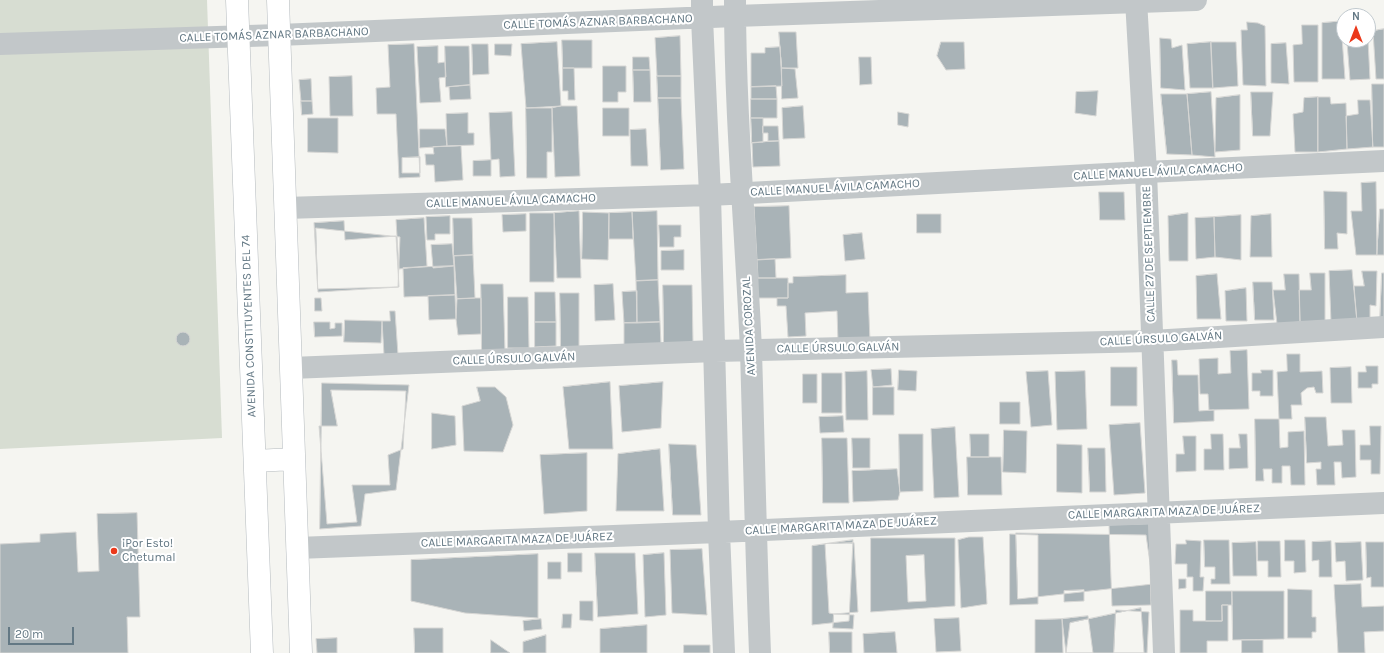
<!DOCTYPE html>
<meta charset="utf-8">
<style>
body{margin:0}
#map{position:relative;width:1384px;height:653px;overflow:hidden;background:#f5f5f1;font-family:Karla,sans-serif}
canvas{display:block}
.north{position:absolute;left:1336px;top:8px;width:40px;height:40px;box-sizing:border-box;background:#fff;border:1px solid #c1c9ce;border-radius:50%;rotate:0deg;font-size:11px;font-weight:700;line-height:16px;text-align:center;color:#637884}
.north::after{content:'';display:block;margin:auto;width:14px;height:18px;background:#eb391b;clip-path:polygon(50% 0,100% 100%,50% 72%,0 100%)}
.scale{position:absolute;left:8px;top:627px;width:66px;height:18px;box-sizing:border-box;border:2px solid #637884;border-top:0;padding-left:5px;font-size:12px;line-height:14px;white-space:nowrap;color:#637884;-webkit-text-stroke:3px #fff;paint-order:stroke}
</style>
<div id="map">
<canvas width="1384" height="653"></canvas>
<div class="north">N</div>
<div class="scale">20 m</div>
</div>
<script>
const context = document.querySelector('canvas').getContext('2d');
context.lineJoin = 'round';
function fill(path, color) { context.fillStyle = color; context.fill(path, 'evenodd'); }
function trace(path, color, width, dash) { context.strokeStyle = color; context.lineWidth = width; context.lineCap = dash ? 'butt' : 'round'; context.setLineDash(dash || []); context.stroke(path); }
function write(font, color, halo, rows, align = 'center') {
  context.font = font + ' Karla,sans-serif'; context.lineWidth = 4; context.setLineDash([]); context.textBaseline = 'middle'; context.strokeStyle = halo; context.fillStyle = color; for (const [text, x, y, turn = 0] of rows) {
    context.save(); context.translate(x, y); context.rotate((+turn || 0) * Math.PI / 180); context.textAlign = isNaN(turn) ? turn : align; if (halo) context.strokeText(text, 0, 0); context.fillText(text, 0, 0); context.restore();
  }
}
fill(new Path2D(`
 M0,0H207L222,438L0,449Z`), '#d7ddd2');
const building = new Path2D(`
 M1344,21V37H1342L1345,79H1322V23Z
 M1247,22L1258,23L1265,26L1266,86L1243,85L1241,30H1247Z
 M1302,25H1318V82H1294L1293,45L1302,44Z
 M1384,29V79H1376L1373,31Z
 M779,32H796L798,68H782Z
 M680,36L681,76H657L655,38Z
 M1160,38L1171,39L1172,48L1182,45L1185,90L1161,88Z
 M1368,39L1370,79L1350,80L1347,42Z
 M562,40H592V68H563Z
 M557,42L561,106L526,108L521,44Z
 M941,42H964L965,69L946,70L937,56Z
 M1211,42L1213,88H1190L1187,44Z
 M1211,42H1236L1238,86L1213,88Z
 M1286,43L1289,84L1271,83V44Z
 M414,44L420,177L399,178L396,114H377L376,88L390,87L388,45Z
 M472,44H488L489,74L473,75Z
 M495,44H512L511,56L495,55Z
 M438,46V63L445,62L446,77L439,78L441,102L420,103L417,47Z
 M445,46H469L470,85L446,87Z
 M780,47L782,86L751,87V53H765V48Z
 M633,57H649L650,70H633Z
 M859,57H871L872,84L860,85Z
 M603,66H626V92H618V102H603Z
 M563,68H574L575,100H568V91H563Z
 M782,68L795,69L798,98L782,99Z
 M633,70H650L651,102H634Z
 M352,76L353,116H330L329,77Z
 M657,76H681V98H658Z
 M311,79L312,101H301L299,80Z
 M1372,84H1384V147H1373Z
 M470,85L471,99L450,100L449,87Z
 M776,86L777,99H751V87Z
 M1098,91L1096,116L1075,113L1076,92Z
 M1211,92L1215,157L1192,155L1187,94Z
 M1251,92H1273L1270,136H1253Z
 M1161,94H1187L1192,155L1167,154Z
 M1240,95V150L1215,152L1216,98Z
 M1318,97V152H1295L1293,114L1303,112L1304,98Z
 M1318,97H1330L1331,104L1346,103L1347,149L1318,152Z
 M658,98H681L684,169L661,170Z
 M751,99H777V118H751Z
 M1358,100H1370L1373,147L1347,149L1346,116L1358,114Z
 M301,101H312L313,114L302,115Z
 M561,106H577L580,176L555,177L552,108Z
 M803,106L805,138L783,139L782,108Z
 M526,108H552V152H547V178H527Z
 M603,108H629V136H603Z
 M512,112L515,176L500,177L499,159L491,160L489,113Z
 M898,112L909,114L908,127L898,125Z
 M468,113V133H474V145L447,146L446,114Z
 M308,118H338V153L308,152Z
 M751,118H763V142L752,143Z
 M763,126H778L779,141H768V133H763Z
 M420,129H445L447,146L420,148Z
 M646,129L648,166H631L630,130Z
 M779,141L780,166L753,167L752,143Z
 M461,146L463,180L435,182L434,165H426L425,154H434L433,147Z
 M420,157V173H402V158Z
 M491,160V176H473V161Z
 M1376,182L1377,255H1356L1351,211H1362L1361,183Z
 M1324,191L1347,192V234L1337,233L1338,249H1325Z
 M1099,192H1124L1125,220H1100Z
 M789,206L791,258L757,260L754,207Z
 M1380,209H1384V255H1377Z
 M579,211L581,278H557L554,213Z
 M657,211L658,280L636,281L632,212Z
 M583,212L609,213L608,260L582,259Z
 M632,212L633,239H609V213Z
 M530,213H554V282H530Z
 M1188,213V261H1169L1168,216Z
 M526,214V231L503,232L502,215Z
 M917,214H941V233H917Z
 M1271,214L1272,257H1250L1251,216Z
 M1241,215V260L1215,257L1214,217Z
 M450,216V234H435V240H427L426,217Z
 M1214,217L1215,257L1196,259L1195,218Z
 M424,218L427,266L399,269L396,220Z
 M453,218H472L473,255L454,256Z
 M344,221L345,240L396,236L399,287L318,292L314,223Z
 M659,225H681V237H674V247H660Z
 M316,228L400,237L398,287L318,289Z
 M862,233L865,259L845,261L843,235Z
 M452,244L454,266L433,268L431,245Z
 M684,250V270H661V251Z
 M473,255L475,298L457,299L454,256Z
 M775,259L776,278H758L757,260Z
 M454,266L455,295L404,297L403,268Z
 M1352,270L1357,322H1331L1329,271Z
 M1362,271H1377L1376,306L1370,305V321L1357,322L1354,286H1364Z
 M1310,273H1325V321L1300,322L1299,290H1311Z
 M1382,273H1384V320H1380Z
 M1217,274L1221,319H1197L1196,276Z
 M1284,274H1299L1300,322L1277,324L1273,290H1285Z
 M846,275V293L868,292L870,341L838,342L837,311L805,313L806,336L788,337L786,306H777V298H788V283H793V277Z
 M758,278H788V298H758Z
 M658,280L660,322L637,323L636,281Z
 M1253,282H1272L1274,320H1255Z
 M481,284H503L505,352H482Z
 M613,284L615,320L595,321L594,285Z
 M663,285H692L693,343L664,344Z
 M1246,288L1247,321H1226L1225,291Z
 M637,291V323H624L622,292Z
 M535,292H555L556,322H535Z
 M560,293H579V352H561Z
 M455,295L456,319L429,320L428,296Z
 M508,297H528L529,348H508Z
 M315,298H321L322,311H315Z
 M475,298H481V334L458,335L456,319L457,299Z
 M390,311H395L398,355H384L382,321H390Z
 M345,320L382,321L381,343L344,342Z
 M314,322H330V329L335,328V323H342V336L315,337Z
 M535,322H556V346L535,347Z
 M660,322L661,344L624,345V323Z
 M176 339a7 7 0 1 1 14 0a7 7 0 1 1-14 0Z
 M1247,350L1249,409L1209,410L1208,394H1200L1199,359L1218,358V374L1231,373L1230,351Z
 M1287,354H1300V372L1322,371L1323,393H1316L1314,387L1307,388L1301,393L1302,405H1291L1292,419H1279L1277,372L1287,371Z
 M1172,360H1177L1178,375H1198L1199,411L1214,410V421L1174,423Z
 M1366,366H1378V384H1372V388H1358V372H1366Z
 M1111,367H1137V406H1111Z
 M1351,367L1352,403H1331L1330,368Z
 M891,369L892,385L873,387L871,370Z
 M899,370L917,371L916,391L898,390Z
 M1261,370H1273V396H1260V391H1252V373H1261Z
 M867,371L868,420H846L845,372Z
 M1048,371L1052,425L1031,427L1026,372Z
 M1085,371L1087,429L1057,430L1055,372Z
 M822,373H842V413H822Z
 M803,374H817V403H803Z
 M610,382L613,449H569L563,387Z
 M663,382L661,428L622,432L619,386Z
 M322,383L409,385L396,490L365,494L361,526L320,529Z
 M477,387H495L506,397L513,425L503,452L464,451L462,406L480,401Z
 M873,387H894V415H873Z
 M331,390L406,391L403,449L388,455L390,485H352L357,522L327,524L319,426H337Z
 M1000,402H1020V424H1000Z
 M432,413L455,416L456,445L432,449Z
 M843,416L844,432L820,433L819,417Z
 M1305,417H1326L1328,446L1343,445L1342,430H1355L1356,477L1342,478L1341,462H1334L1335,485H1317L1316,469H1321V462L1307,463Z
 M1255,419H1279L1280,448L1288,447V432L1304,431L1305,485H1291L1290,466H1282V483H1272V469H1263L1264,481H1256Z
 M1140,423L1145,493L1114,495L1109,425Z
 M1370,426H1381L1380,474H1371V460H1360V445H1370Z
 M955,427L959,497L934,498L931,429Z
 M1004,430L1027,431L1026,473L1003,472Z
 M899,434H923V491L900,492Z
 M970,434H989V457H971Z
 M1211,434H1223L1224,470H1204V449H1211Z
 M1239,434H1247L1248,468L1229,469V448H1240Z
 M1183,436H1196V471L1176,472V454H1184Z
 M822,438H847L849,503H823Z
 M852,438H870V468H853Z
 M669,444L696,445L701,515H673Z
 M1057,444L1082,445V493L1057,492Z
 M1088,448H1105L1106,492H1090Z
 M660,449L664,511H616L618,454Z
 M587,453V511L544,514L540,455Z
 M967,457H1001L1002,495H968Z
 M897,469L900,492L898,500L853,502L852,471Z
 M137,513L140,617H127L128,653H0V544L40,542V534L76,532L78,572L99,571L97,514Z
 M1149,524L1151,605L1112,606L1109,525Z
 M1016,533L1146,535L1153,584L1018,599Z
 M1010,534L1038,535V604L1010,605Z
 M969,537H983L987,604L961,608L958,540Z
 M871,538H955V606L871,612Z
 M853,540L849,621L812,625V546Z
 M1186,540L1201,541L1200,577H1204L1203,591H1193V577H1187V564H1175L1176,544H1186Z
 M1204,540H1229L1230,584H1211V579H1215V567H1205Z
 M1285,540H1305L1306,572L1294,573V561H1285Z
 M1258,541H1280L1281,577H1268V561H1258Z
 M1331,541L1332,577H1319V560L1312,561V542Z
 M1256,542L1257,576H1233L1232,543Z
 M1361,542L1363,580L1346,581L1345,561L1336,562L1335,543Z
 M1366,542H1384V587H1371V577L1367,578Z
 M854,543L858,612L834,614L829,613L825,544Z
 M702,549L707,615L672,613L670,550Z
 M568,553H582V572H568Z
 M595,553H635L638,614L598,617Z
 M664,553L666,615L645,617L643,555Z
 M538,554V618L465,613L411,601V560Z
 M924,555L926,601L908,602L906,556Z
 M548,562H561V579H548Z
 M1179,579H1186V588L1179,589Z
 M1361,584L1362,607L1384,606V631L1364,632L1365,653H1338L1334,585Z
 M1288,589L1312,590V617H1316V632H1312V638H1288Z
 M1084,590V601L1064,602V591Z
 M1206,591H1232V605H1222V621H1206Z
 M1232,591H1284V639L1233,640Z
 M580,601H593V621L580,620Z
 M1222,605H1228V641H1207V653H1180V610H1193V621H1222Z
 M1141,608L1144,653H1066L1070,623Z
 M1116,610L1149,612L1147,653H1114Z
 M563,614H572L571,628H562Z
 M834,614L854,615L853,629L833,628Z
 M1088,616L1093,653H1066L1062,619Z
 M959,618L961,651L936,652L934,619Z
 M541,619L542,629L524,631L523,621Z
 M1062,619L1063,653H1035V620Z
 M647,625V653H600V629Z
 M414,628H443V653H415Z
 M829,632H852V653H830Z
 M895,632L897,653H864L863,634Z
 M546,635V653H523V642Z
 M337,638V653H317L316,639Z
 M491,640L510,653H491Z
 M1242,640H1263V653H1242Z
 M684,645H710V653H684Z`);
fill(building, '#a9b3b7');
trace(building, '#d6d6d4', 1);
const secondary = new Path2D(`
 M237,0L262,653
 M278,0L301,653
 M255,461L294,459`);
trace(secondary, '#b4babe', 23);
trace(new Path2D(`
 M702,0V18L710,195L719,532L724,653
 M735,0C735,117 746,234 751,351C754,452 756,552 760,653
 M1136,0L1146,172L1164,653
 M0,44L279,35L735,16L1196,0
 M285,208L710,195L1146,172L1384,161
 M291,368L715,351L1152,341L1384,327
 M297,548L719,532L1384,503`), '#c2c7c9', 22);
trace(secondary, '#fff', 22);
for (const [x, y, r, color] of [
 [114,551,4,"#eb391b"]
]) { const dot = new Path2D(); dot.arc(x, y, r, 0, 2 * Math.PI); context.fillStyle = color; context.fill(dot); trace(dot, '#fff', 1.5); }
write('12px', '#637884', '#fff', [
 ["CALLE TOMÁS AZNAR BARBACHANO",598,22,-2],
 ["CALLE TOMÁS AZNAR BARBACHANO",274,35,-2],
 ["CALLE MANUEL ÁVILA CAMACHO",1158,172,-3],
 ["CALLE MANUEL ÁVILA CAMACHO",835,188,-3],
 ["CALLE MANUEL ÁVILA CAMACHO",511,201,-2],
 ["CALLE 27 DE SEPTIEMBRE",1149,254,-92],
 ["AVENIDA CONSTITUYENTES DEL 74",249,326,-92],
 ["AVENIDA COROZAL",749,326,-93],
 ["CALLE ÚRSULO GALVÁN",1161,339,-3],
 ["CALLE ÚRSULO GALVÁN",838,348,-1],
 ["CALLE ÚRSULO GALVÁN",514,359,-2],
 ["CALLE MARGARITA MAZA DE JUÁREZ",1164,512,-2],
 ["CALLE MARGARITA MAZA DE JUÁREZ",841,526,-3],
 ["CALLE MARGARITA MAZA DE JUÁREZ",517,540,-2]
]);
write('12px', '#637884', '#fff', [
 ["¡Por Esto!",122,544],
 ["Chetumal",122,558]
], 'left');
</script>
